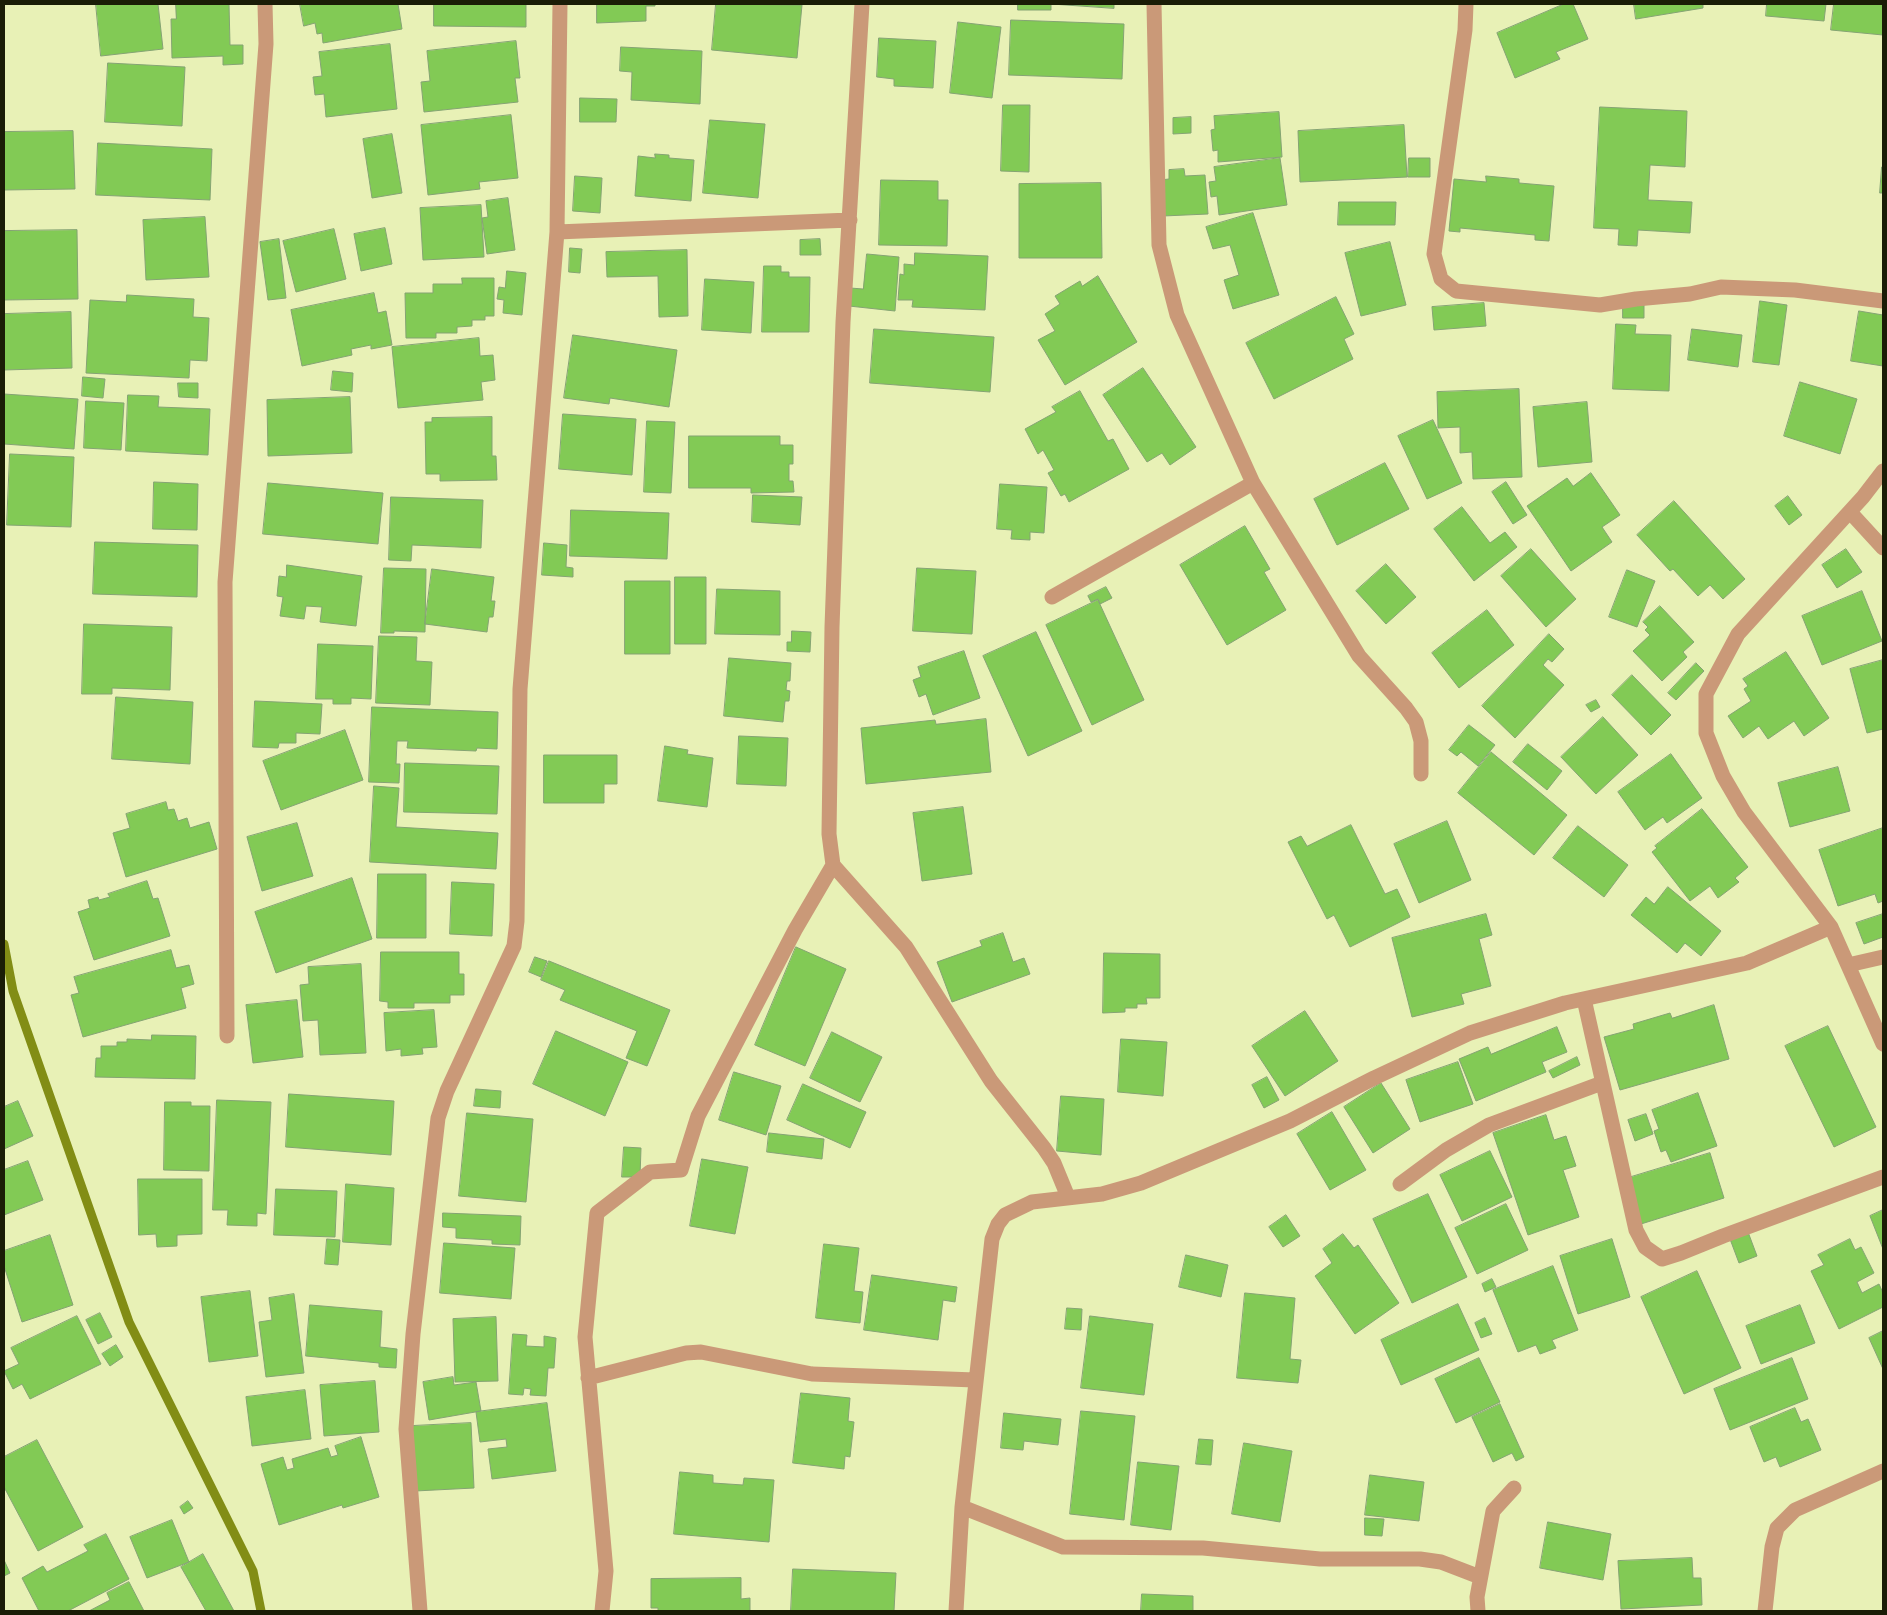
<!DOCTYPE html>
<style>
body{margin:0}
#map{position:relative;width:1887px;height:1615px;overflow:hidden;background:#e8f1b6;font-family:Arial,sans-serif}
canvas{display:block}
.frame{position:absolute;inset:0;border:5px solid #1a1d06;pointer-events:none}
</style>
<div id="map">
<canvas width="1887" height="1615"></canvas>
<div class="frame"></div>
</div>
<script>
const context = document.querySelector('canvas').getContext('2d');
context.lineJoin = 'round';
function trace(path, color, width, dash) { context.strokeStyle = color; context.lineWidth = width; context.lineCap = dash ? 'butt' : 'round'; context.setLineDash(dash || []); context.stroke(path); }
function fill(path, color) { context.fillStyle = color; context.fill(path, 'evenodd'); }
trace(new Path2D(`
 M4,944L13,991L129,1322L253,1571L261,1611`), '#828d15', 9);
const building = new Path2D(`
 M96,4H158L163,49L101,56Z
 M176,4H229L230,45H243V64L223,65V56L172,58L171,19H176Z
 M300,4H398L402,29L323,43L322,33L317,34L315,23L304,26Z
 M434,4H526V27L434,26Z
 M597,4H655V6H646V21L597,23Z
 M716,4L802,5L797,58L712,50Z
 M1018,4H1051V10H1018Z
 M1052,4H1114V8Z
 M1564,4H1573L1588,39L1556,52L1560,59L1515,78L1497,33Z
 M1634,4H1703V8L1636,19Z
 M1767,4H1826L1824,21L1766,16Z
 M1834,4H1883V35L1831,30Z
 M1011,20L1124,24L1122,79L1009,75Z
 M958,22L1001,27L992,98L950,93Z
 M879,38L936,41L933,88L894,86V79L877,77Z
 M516,41L520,78H515L518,102L424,112L421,82L430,81L427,51Z
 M390,44L397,109L326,117L324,94L315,95L313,77L322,76L319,52Z
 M621,47L702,51L700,104L631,100L632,72L620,71Z
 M108,63L185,67L182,126L105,122Z
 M580,98L617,99L616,122H580Z
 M1003,105H1030L1029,172L1001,171Z
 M1600,107L1687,111L1685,167L1650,165L1648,200L1692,202L1690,233L1638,230L1637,246L1618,245L1619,229L1594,228Z
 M1279,112L1282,157L1218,162V150L1213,151L1211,130L1215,129L1214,116Z
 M511,115L518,178L479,182L480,189L428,195L421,125Z
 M1191,117V133L1173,134V118Z
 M710,120L765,124L758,198L703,193Z
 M1404,125L1407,177L1300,182L1298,131Z
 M73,131L75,189L4,190V132Z
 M392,134L402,193L372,198L363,139Z
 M98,143L212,149L210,200L96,195Z
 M655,154L669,155V158L694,160L691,201L635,196L638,156L655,158Z
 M1280,158L1287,205L1219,215L1217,196L1211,197L1209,182L1216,181L1214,167Z
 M1409,158H1430V177H1408Z
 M1882,167H1883V193H1880Z
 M1184,169L1185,176L1205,175L1208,214L1163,216L1160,180L1169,179V170Z
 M575,176L602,178L600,213L573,211Z
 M1486,176L1519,179V183L1554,186L1549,241L1535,240V235L1460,228V232L1449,231L1454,179L1486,182Z
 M881,180L938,181V200H948L947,246L879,245Z
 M1101,183L1102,258H1019V184Z
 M508,198L515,250L487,254L482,218L488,217L486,201Z
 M1339,202H1396L1395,225H1338Z
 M481,205L484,257L423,260L420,208Z
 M1253,213L1279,295L1233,309L1224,280L1239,275L1230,245L1213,249L1206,227Z
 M205,217L209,277L146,280L143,220Z
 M385,228L392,264L361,271L354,234Z
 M334,229L346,279L296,292L283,241Z
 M77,230L78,299L4,300V231Z
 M279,239L286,298L268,300L260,242Z
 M820,239L821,255H800V240Z
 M1390,242L1406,305L1361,316L1345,253Z
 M570,248L582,249L580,273L569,272Z
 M687,250L688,316L659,317L658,276L607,277L606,252Z
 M915,253L988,256L985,310L912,307L913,300H898L900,274L904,275V264L914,265Z
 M867,254L899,257L895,311L849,306L850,288L863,289Z
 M764,266H781V272H789V277H810L809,332H762Z
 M507,271L526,273L522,315L503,313L504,300L497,299L499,287L505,288Z
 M1098,276L1137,342L1065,385L1038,340L1055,331L1045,314L1060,304L1055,296L1080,281L1082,286Z
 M462,278H494V316H485V320H472V326L457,327V333H436V338H406L405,293H433V284H462Z
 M705,279L754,282L751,333L702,330Z
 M374,293L378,313L386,311L392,345L371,349V345L351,349L352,355L302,366L291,310Z
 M127,295L194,299L193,317L209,318L207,361L190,360L189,378L86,373L90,300L126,302Z
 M1336,297L1354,334L1344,339L1353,359L1274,399L1246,343Z
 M1760,301L1787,305L1779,365L1753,362Z
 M1484,303L1486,326L1434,330L1432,307Z
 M1623,303H1644V318H1623Z
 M1859,311L1883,315V366L1851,361Z
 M71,312L72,368L4,370V314Z
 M1616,324L1636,325L1635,334L1671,335L1669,391L1613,389Z
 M874,329L994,337L990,392L870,383Z
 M1692,329L1742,335L1738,367L1688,360Z
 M573,335L677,350L669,407L610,398L609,404L564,398Z
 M479,338L480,356L493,355L495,380L481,382L483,400L398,408L392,347Z
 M1143,368L1196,447L1170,465L1162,453L1147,462L1103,395Z
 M333,371L353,373L352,392L331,390Z
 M83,377L105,379L103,398L82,396Z
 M1800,382L1857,399L1840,454L1784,436Z
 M178,383H198V398L179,397Z
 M1519,389L1522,477L1473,479L1472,452L1460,453V427L1438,428L1437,392Z
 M1080,391L1108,441L1113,439L1129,469L1069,502L1065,494L1061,496L1048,473L1054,470L1043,450L1038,454L1025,429L1056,412L1052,407Z
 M4,394L78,399L74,449L4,444Z
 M128,395L159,396L158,407L210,409L208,455L126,451Z
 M350,397L352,453L268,456L267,400Z
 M86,401L124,403L121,450L84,448Z
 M1587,402L1592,462L1538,467L1533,407Z
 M563,414L636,419L632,475L559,469Z
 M492,417V456H496L497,480L440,481V474H426L425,422H432V418Z
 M1433,420L1462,483L1427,499L1398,436Z
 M647,421L675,422L671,493L644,492Z
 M689,436H780V445H793V464H789V481H793L794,492L751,493V488H689Z
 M10,454L74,457L71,527L7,525Z
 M1385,463L1409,509L1337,545L1314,499Z
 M1591,473L1620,515L1602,527L1612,542L1571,571L1527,506L1567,478L1573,486Z
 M154,482L198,484L197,530L153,529Z
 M1506,482L1527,515L1513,524L1492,492Z
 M268,483L383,493L378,544L263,534Z
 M1000,484L1047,487L1044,533L1030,532V540L1011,539L1012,530L997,529Z
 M753,495L802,497L800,525L752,522Z
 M1788,496L1802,515L1789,525L1775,506Z
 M391,497L483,500L481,548L412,545L411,561L389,560Z
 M1674,501L1745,579L1723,599L1710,585L1698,596L1673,569L1670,571L1637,535Z
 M1462,507L1490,543L1505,532L1517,547L1474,581L1434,529Z
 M571,510L669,513L667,559L570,556Z
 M1245,526L1270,569L1264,572L1286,610L1227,645L1180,565Z
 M95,542L198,545L197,597L93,594Z
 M544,543L567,545L566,567L573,568V577L542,575Z
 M1531,549L1576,599L1546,627L1501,576Z
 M1846,549L1862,572L1837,588L1822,565Z
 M1386,564L1416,597L1386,624L1356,591Z
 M287,565L362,576L356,626L320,622L322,607L306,606L304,619L280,616L283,597L277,596L279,576L286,577Z
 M384,568L426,569L425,632L394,631V633H381Z
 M917,568L976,571L972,634L913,631Z
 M432,569L494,577L491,601H495L493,617H489L487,632L425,624Z
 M1627,570L1655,581L1637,627L1609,617Z
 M675,577H706V644H675Z
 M625,581H670V654H625Z
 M1106,587L1112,598L1100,604L1098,599L1091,602L1088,596Z
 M717,589L780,591V635L715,634Z
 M1862,591L1882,641L1822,665L1802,616Z
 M1098,600L1144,700L1092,725L1046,625Z
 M1660,606L1694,642L1683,652L1687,657L1662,681L1633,651L1650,635L1645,630L1648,627L1643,622Z
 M1487,610L1514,645L1459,688L1432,653Z
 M84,624L172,627L170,690L112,688V694H82Z
 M792,631L811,632L810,652L787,651V642H791Z
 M1036,632L1082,731L1028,756L983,656Z
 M1549,634L1564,649L1552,662L1548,659L1543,665L1564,685L1515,738L1482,706Z
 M379,636L417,637L416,661L432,662L430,705L376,703Z
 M318,644L373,646L371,699L351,698V704H333V699H316Z
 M964,651L980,698L933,715L926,694L919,697L913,680L921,677L918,667Z
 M1786,652L1829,718L1804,736L1794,721L1768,739L1759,726L1743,738L1728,716L1751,701L1744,689L1748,686L1743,679Z
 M729,658L791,663L790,681H787L786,690L790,691L789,701H785L783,722L724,716Z
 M1883,660V729L1867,733L1850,669Z
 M1696,663L1704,671L1676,700L1668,693Z
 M1632,675L1671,715L1651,735L1612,695Z
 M116,697L193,702L190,764L112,759Z
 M1596,700L1600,707L1591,712L1586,705Z
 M255,701L322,704L320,734L296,733V743H279L278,748L253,747Z
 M372,707L498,712L497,749L477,748L476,751L407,748L408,741H397L396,764H400L399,783L369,782Z
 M1603,717L1638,755L1596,794L1561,757Z
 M986,719L991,772L866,784L861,728L935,720L936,724Z
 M1469,725L1495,745L1478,766L1461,752L1457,756L1449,750Z
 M345,730L363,780L281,810L263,761Z
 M739,736L788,738L786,786L737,784Z
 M1528,744L1562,771L1547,790L1513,762Z
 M665,746L688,750L687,754L713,758L707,807L658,801Z
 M1491,752L1567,815L1534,855L1458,793Z
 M1671,754L1702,798L1667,823L1663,817L1645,830L1618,792Z
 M544,755H617V784H604V803H544Z
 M405,763L499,766L497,814L404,812Z
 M1838,767L1850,811L1790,827L1778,783Z
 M374,786L399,788L396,827L498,833L496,869L370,862Z
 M166,802L168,810L174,809L178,821L187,818L190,828L209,822L217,849L126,877L113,833L130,828L126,814Z
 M963,807L972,874L922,881L913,813Z
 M1702,809L1748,867L1735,878L1739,882L1718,898L1710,886L1690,901L1652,852L1657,848L1655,846Z
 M1447,821L1471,880L1419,903L1394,844Z
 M297,823L313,876L262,891L247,837Z
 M1351,825L1385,894L1397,889L1410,917L1350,947L1334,915L1327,919L1288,842L1301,836L1307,846Z
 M1578,826L1628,865L1604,897L1553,858Z
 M1883,828V901L1878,903L1875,894L1838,906L1819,850Z
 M378,874H426V938H377Z
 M352,878L372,939L276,973L255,912Z
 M147,881L153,899L158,898L170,936L94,960L78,912L90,908L88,900L98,897L99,900L110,897L108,894Z
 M452,882L494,884L492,936L450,934Z
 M1668,887L1721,931L1701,956L1685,943L1677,953L1631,915L1646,897L1654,904Z
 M1486,914L1492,935L1479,939L1491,986L1461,994L1464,1004L1412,1017L1392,938Z
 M1883,914V937L1864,944L1856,923Z
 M1003,933L1013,962L1024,958L1030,974L952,1002L937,962L982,946L980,941Z
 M796,947L846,969L805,1066L755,1045Z
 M171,950L176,968L189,965L194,984L181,988L186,1008L83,1037L71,995L79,993L74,977Z
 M381,952H459V974H464V995H450V1003H414V1008H388V1002L380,1001Z
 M1104,953L1160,954V998H1146L1147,1004H1137V1008H1125V1012L1103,1013Z
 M535,957L547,961L541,977L529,972Z
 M549,961L670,1010L647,1066L626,1058L637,1031L560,1000L565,990L541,980Z
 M361,964L366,1053L320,1055L318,1020L303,1021L300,985L309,984L308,967Z
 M297,1000L303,1057L253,1063L246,1005Z
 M1714,1005L1729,1059L1620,1090L1604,1037L1634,1029L1633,1024L1670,1013L1672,1018Z
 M434,1010L437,1047L422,1048L423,1054L401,1056V1049L386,1051L384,1013Z
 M1305,1011L1338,1061L1285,1096L1252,1046Z
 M1828,1026L1876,1127L1834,1147L1785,1046Z
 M1557,1027L1567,1052L1542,1062L1546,1072L1476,1101L1459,1059L1488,1047L1491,1054Z
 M556,1031L628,1062L605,1116L533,1084Z
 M832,1032L882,1057L860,1102L810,1078Z
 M152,1035L196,1036L195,1079L95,1077L96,1058H101V1046H117V1042H127V1039L151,1040Z
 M1121,1039L1167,1042L1163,1096L1118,1092Z
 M1577,1057L1580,1065L1553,1078L1549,1071Z
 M1458,1062L1473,1104L1420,1122L1406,1080Z
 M734,1072L781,1086L766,1135L719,1120Z
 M1267,1077L1279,1100L1264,1108L1252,1085Z
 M1381,1083L1410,1129L1373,1153L1344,1107Z
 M803,1084L866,1112L850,1148L787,1120Z
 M476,1089L501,1091L500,1108L474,1106Z
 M1698,1093L1717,1146L1671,1162L1666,1150L1661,1152L1654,1131L1659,1129L1652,1110Z
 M289,1094L394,1101L391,1155L286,1147Z
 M1061,1096L1104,1099L1101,1155L1057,1151Z
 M217,1100L271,1102L266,1214L257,1213V1226L227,1225L228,1210H213Z
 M18,1101L33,1136L4,1149V1107Z
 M165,1102H191V1106H210L209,1171L164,1170Z
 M1332,1112L1366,1170L1330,1190L1297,1134Z
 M467,1113L533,1119L526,1202L459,1196Z
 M1646,1114L1653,1134L1635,1141L1628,1120Z
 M1546,1115L1554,1140L1566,1136L1576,1166L1563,1170L1579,1217L1528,1235L1493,1133Z
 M769,1133L824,1139L822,1159L767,1152Z
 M624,1147L641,1148L640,1177H622Z
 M1490,1151L1512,1197L1462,1221L1440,1175Z
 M1710,1153L1724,1198L1641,1224L1628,1178Z
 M702,1159L748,1167L735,1234L690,1226Z
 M28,1161L43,1200L4,1215V1170Z
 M138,1179H202V1234L177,1235V1246L157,1247L156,1234L139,1235Z
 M346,1184L394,1188L391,1245L343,1242Z
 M276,1189L337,1191L335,1237L274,1235Z
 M1428,1194L1467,1277L1412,1303L1373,1219Z
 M1506,1204L1528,1250L1477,1274L1455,1228Z
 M1883,1210V1249L1870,1216Z
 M443,1213L521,1216L520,1245L492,1244V1240L456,1238V1228L443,1227Z
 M1286,1215L1300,1236L1283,1247L1269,1227Z
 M1748,1232L1757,1256L1739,1263L1730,1239Z
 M1343,1234L1354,1248L1358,1245L1399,1303L1355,1334L1315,1276L1332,1263L1323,1249Z
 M50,1235L73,1305L22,1322L4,1266V1251Z
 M327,1239L340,1240L338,1265L325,1264Z
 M1612,1239L1630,1297L1578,1314L1560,1256Z
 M1850,1239L1855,1250L1861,1247L1874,1273L1857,1282L1862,1293L1879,1284L1883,1293V1307L1839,1329L1811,1271L1824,1265L1818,1255Z
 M444,1243L515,1248L511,1299L440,1293Z
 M824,1244L859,1248L854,1291L863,1292L860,1323L816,1318Z
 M1186,1255L1228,1265L1221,1297L1179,1287Z
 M1553,1266L1578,1330L1552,1340L1556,1348L1540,1354L1536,1345L1518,1352L1493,1290Z
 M1697,1271L1741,1368L1684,1394L1641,1297Z
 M872,1275L957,1287L955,1302L943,1300L938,1340L864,1330Z
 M1492,1279L1496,1287L1485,1292L1482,1284Z
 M250,1291L258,1356L209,1362L201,1297Z
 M1245,1293L1295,1298L1290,1359L1301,1360L1298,1383L1237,1378Z
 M294,1294L304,1373L266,1377L259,1322L272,1320L269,1298Z
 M1458,1304L1479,1350L1401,1385L1381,1340Z
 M310,1305L382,1311L380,1347L397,1349L396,1368L379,1367V1363L306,1356Z
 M1800,1305L1815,1343L1761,1364L1746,1326Z
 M1067,1308L1082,1309L1081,1330L1065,1329Z
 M100,1313L112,1337L98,1344L86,1320Z
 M77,1316L101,1364L30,1399L22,1384L13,1389L4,1371L19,1364L11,1348Z
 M1090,1316L1153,1324L1144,1395L1081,1388Z
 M496,1317L498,1381L455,1382L453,1319Z
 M1485,1318L1492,1334L1481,1338L1475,1323Z
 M1883,1331V1369L1869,1338Z
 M513,1334L527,1335L526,1346L544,1347V1336L556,1338L554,1368H548L546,1396L530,1395L531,1389L524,1388L523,1395L509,1394Z
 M116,1345L123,1357L110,1366L102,1354Z
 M1479,1358L1500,1402L1456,1423L1435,1379Z
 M1792,1358L1808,1399L1730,1430L1714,1389Z
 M453,1377L454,1385L476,1382L481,1411L429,1420L423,1382Z
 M375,1381L379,1432L324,1436L320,1385Z
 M305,1390L311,1439L252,1446L246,1397Z
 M801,1393L850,1398L848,1421L854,1422L850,1457L845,1456L844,1469L793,1463Z
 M547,1403L556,1471L492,1479L488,1449L507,1447L506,1439L480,1442L476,1412Z
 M1500,1404L1524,1457L1516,1461L1512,1453L1493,1462L1472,1417Z
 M1795,1408L1801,1422L1808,1419L1821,1450L1780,1467L1776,1457L1764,1462L1750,1427Z
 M1081,1411L1135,1416L1124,1520L1070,1514Z
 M1004,1413L1061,1419L1058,1445L1024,1441L1023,1450L1001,1448Z
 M471,1423L474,1488L415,1491L412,1426Z
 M361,1437L379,1497L343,1508L342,1505L279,1525L261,1464L283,1457L287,1470L294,1468L292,1459L328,1448L331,1457L338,1455L335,1446Z
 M1199,1439L1213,1440L1211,1465L1196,1464Z
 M37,1440L83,1527L38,1551L4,1487V1457Z
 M1244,1443L1292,1451L1280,1522L1232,1514Z
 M1138,1462L1179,1466L1171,1530L1131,1525Z
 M680,1472L713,1475V1483L743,1485L744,1478L774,1480L769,1542L674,1534Z
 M1370,1475L1424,1482L1419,1521L1365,1515Z
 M188,1501L193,1508L184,1514L180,1507Z
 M1365,1518L1384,1519L1382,1536L1365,1535Z
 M172,1520L189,1562L147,1578L130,1537Z
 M1548,1522L1611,1534L1603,1580L1540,1568Z
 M106,1534L129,1579L68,1611H39L22,1578L43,1566L47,1572L88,1551L84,1545Z
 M203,1554L234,1611H206L181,1567Z
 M1692,1558L1693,1578H1701L1702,1605L1621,1609L1618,1561Z
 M4,1560L10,1573L4,1576Z
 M793,1569L896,1573L894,1611H791Z
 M741,1578V1599L750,1598V1611H658V1608H651V1579Z
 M129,1582L144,1611H89L110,1600L107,1593Z
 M1142,1594L1193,1596V1611H1141Z`);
fill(building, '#82ca55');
trace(building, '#84a373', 1);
trace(new Path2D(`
 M862,4L843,322L832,627L829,834L833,865L906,947L991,1081L1044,1148L1054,1163L1068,1197
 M1154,4L1159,245L1177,315L1253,483L1359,656L1406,708L1416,722L1421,741V774
 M1466,4L1465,30L1434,254L1441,279L1456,291L1600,305L1636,299L1690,294L1721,287L1795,290L1883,301
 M557,232L850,220
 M1883,471L1863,497L1738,634L1706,694V733L1723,776L1744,812L1831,927L1883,1044
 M1850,512L1883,548
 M1052,597L1253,483
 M1848,965L1883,957
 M1584,999L1636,1230L1645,1247L1662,1259L1681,1253L1723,1236L1883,1177
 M227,1036L225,582L266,44L265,4
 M1400,1184L1446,1150L1489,1125L1602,1083
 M588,1378L686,1353L701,1352L812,1374L975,1380
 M962,1507L1063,1547L1203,1548L1320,1559H1420L1441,1562L1480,1577
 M420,1611L406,1429L413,1334L438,1118L447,1091L514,946L517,921L520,689L557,232L560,4
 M602,1611L606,1571L585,1337L597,1213L650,1172L681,1170L698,1116L795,930L833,865
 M956,1611L962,1507L992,1239L998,1224L1005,1215L1032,1202L1102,1194L1141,1183L1290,1121L1374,1078L1470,1033L1565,1003L1747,963L1831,927
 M1478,1611L1477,1597L1493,1511L1514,1488
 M1765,1611L1772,1547L1777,1528L1795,1510L1883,1471`), '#ca9978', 15);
</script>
